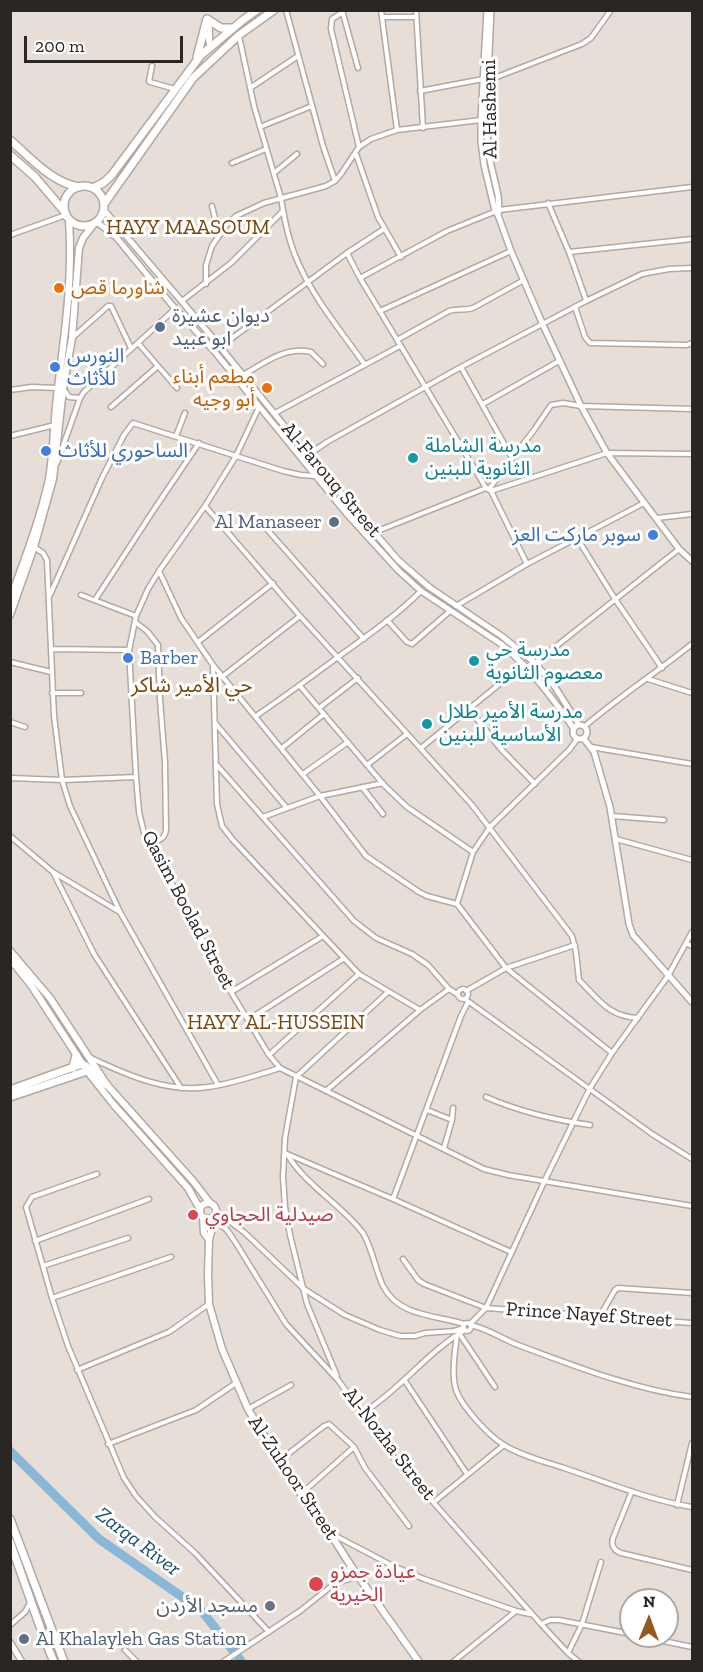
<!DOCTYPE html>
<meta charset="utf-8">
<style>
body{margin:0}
#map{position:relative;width:703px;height:1672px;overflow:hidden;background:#e7ded8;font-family:"Zilla Slab",serif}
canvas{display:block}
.frame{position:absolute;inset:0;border:12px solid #2a2624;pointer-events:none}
.north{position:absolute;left:619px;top:1588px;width:60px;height:60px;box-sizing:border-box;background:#fff;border:2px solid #aaa8a7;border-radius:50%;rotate:1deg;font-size:16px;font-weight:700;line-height:24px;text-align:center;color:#2a2624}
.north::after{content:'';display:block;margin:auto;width:21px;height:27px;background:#96581c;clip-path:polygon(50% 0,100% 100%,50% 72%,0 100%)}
.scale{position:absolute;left:24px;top:36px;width:159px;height:27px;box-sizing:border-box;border:3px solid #2a2624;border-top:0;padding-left:8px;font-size:18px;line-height:21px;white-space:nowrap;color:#2a2624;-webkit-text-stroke:4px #fff;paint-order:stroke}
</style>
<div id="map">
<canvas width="703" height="1672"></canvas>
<div class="frame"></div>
<div class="north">N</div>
<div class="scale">200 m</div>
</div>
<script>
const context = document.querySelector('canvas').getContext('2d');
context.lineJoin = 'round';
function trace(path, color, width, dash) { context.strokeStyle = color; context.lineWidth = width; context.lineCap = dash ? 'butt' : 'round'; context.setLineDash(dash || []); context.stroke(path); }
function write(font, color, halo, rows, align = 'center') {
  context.font = font + ' "Zilla Slab","Noto Sans Arabic",serif'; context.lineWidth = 6; context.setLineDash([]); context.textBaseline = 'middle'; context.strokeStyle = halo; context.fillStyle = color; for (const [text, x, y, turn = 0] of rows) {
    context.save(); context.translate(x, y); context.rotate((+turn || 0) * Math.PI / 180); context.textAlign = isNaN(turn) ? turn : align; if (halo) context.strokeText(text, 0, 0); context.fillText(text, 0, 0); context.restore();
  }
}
trace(new Path2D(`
 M10,1451L99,1539L201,1610L242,1662`), '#88b7d7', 9);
const minor = new Path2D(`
 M286,10L323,146L335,181
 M342,10L358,68
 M381,10L397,130
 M416,10L423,128
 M343,12L332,19L331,29L359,147
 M382,17H416
 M207,20L210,28V47
 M206,32L210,47
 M239,36L254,106L281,198C284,218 289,242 297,260C313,298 342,332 365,365
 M152,66L149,81L150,82L175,89
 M489,80L582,44L591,38L611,10
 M250,88L298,56
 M420,91L483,79
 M260,127L312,106
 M356,154L378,217L401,257
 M232,163L266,149
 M274,173L297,154
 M548,203L569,252L586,300
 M212,206L219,236
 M10,235L63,216L67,217
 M569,252L692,239
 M347,253L360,278L486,488
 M360,278L447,231L499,210L692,187
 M206,284V265L212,246L227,224L236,216L264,203L326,186L335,181L341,174L359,147L371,139L397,130L481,120
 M182,301L231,263L283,211
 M575,307L585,337L590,343L687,345L692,343
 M380,311L511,251
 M72,338L108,306H111L131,348
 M397,340L449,311C458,308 464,311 473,308L524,280
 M138,343L177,388
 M220,347L347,253L384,229
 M461,367L512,458
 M243,375C264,363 285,346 311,352L323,364
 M10,390L32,387L58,388
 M64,390L69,397L80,398
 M483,404L559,361
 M111,407L158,366
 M259,407L236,456L205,506L159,571L148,589L136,616L129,650L136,777L139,812L144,833L231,992L269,1055L280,1068L484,1169L508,1175L692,1206
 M275,413L400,346
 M10,436L55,425
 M176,436L185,413
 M308,455L327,442L461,367L586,301L642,274L669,269L692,268
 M57,463L80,398L84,392L175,309
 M489,489L534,430L551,405L563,403L581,406L692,409
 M491,491L527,564
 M205,506L300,616L472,805L572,936L576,952L579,980C598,999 609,1017 638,1018
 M657,518L692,514
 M265,527L364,639
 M375,532L486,488L491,491L607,453L692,454
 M577,538L615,599L662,668
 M34,547L43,553L47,560L54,716L62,780L70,806L120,912L218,1085
 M159,571L181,618L213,665L320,796L366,856L419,892L427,896L457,904L506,968L612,1053
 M50,595L102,478L124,435L133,423L283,471L301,475L315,476
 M81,595L136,616
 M95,600L155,508L199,443
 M456,606L527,564L644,503
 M387,620L407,642L412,644L450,611
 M135,622L147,631L158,645L160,700L165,762L166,829C165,840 159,840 149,844
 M198,642L273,583
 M51,649L129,650
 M10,662L51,672
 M535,663L679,549
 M213,666L217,804L222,826L233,840L359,974L420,1010
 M223,676L300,616
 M648,679L692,693
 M300,686L384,785L407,807L473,852
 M52,693H81
 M319,708L358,678
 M469,709L500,748L535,784
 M256,716C284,697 311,677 338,657C367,636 396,616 421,591
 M10,722L25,727
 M215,723L286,807
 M585,726C619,697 657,672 692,644
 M591,747L692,764
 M282,748L324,714
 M421,748L524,664
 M216,764L354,921L376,938L412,954L428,965L449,989
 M367,765L407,734
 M303,774L348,742
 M10,778L62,780L136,777
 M362,787L383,814
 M612,816L664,820
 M263,817L320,796L383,783
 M10,836L53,872L118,911
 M616,839L692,860
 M53,872L94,954L181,1088
 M457,904L473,852L490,827L570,749L577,739
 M687,944L692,946
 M458 994a5 5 0 1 1 10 0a5 5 0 1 1-10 0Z
 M466,991L506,968L575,945
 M231,992L323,936
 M465,999L652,1134L692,1159
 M248,1020L343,959
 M269,1055L359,974
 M91,1058C127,1075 167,1093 208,1087C232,1084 257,1075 280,1068
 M327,1090L420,1010L449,989L457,994
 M486,1097C518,1111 555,1120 590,1125
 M427,1110L452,1120
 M444,1148L452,1120L453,1108
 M287,1154C306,1186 341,1204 363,1233C373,1250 375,1269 383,1286C399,1317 436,1315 464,1324
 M287,1154L393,1199L511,1252
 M97,1174L32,1197L26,1207L52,1298L68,1346L124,1478L136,1496L155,1517L195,1553L269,1632
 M393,1199L461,1016L468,1002
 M216,1211L245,1233L304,1289L345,1315L380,1330L400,1336H415L425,1333L454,1331L464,1328
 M213,1218L227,1230L234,1240L286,1324L338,1380L395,1459L541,1624L568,1653L579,1662
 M35,1241L149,1199
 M403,1259L418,1280L424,1284L486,1308L692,1323
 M43,1266L128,1238
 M52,1298L171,1257
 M600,1316L615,1290L618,1288L692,1293
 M463 1327a4 4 0 1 1 8 0a4 4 0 1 1-8 0Z
 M470,1324L486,1308L545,1180L590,1088L612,1053L668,976L692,932
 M471,1325C488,1329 503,1339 518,1345C575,1366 632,1389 692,1397
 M459,1333L495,1387
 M457,1335C455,1352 451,1373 456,1390C462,1407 489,1436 504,1445C521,1456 546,1462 564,1468C606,1482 649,1500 692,1507
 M77,1370L169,1332L209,1304
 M337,1376L307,1304L290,1235L285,1207L283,1177L285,1138L296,1077L388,992
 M405,1381L467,1474
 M248,1409L291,1385
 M363,1413C401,1389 427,1352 465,1330
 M108,1444L196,1410L236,1383
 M279,1461L324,1426L329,1424L354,1447L365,1468L409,1526
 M632,1491L613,1538C611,1545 614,1551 621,1553L692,1570
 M301,1494L354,1447
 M434,1502L504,1445
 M677,1505L692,1443
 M332,1534L393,1566L424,1579L516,1611L530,1614
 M334,1584L358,1576
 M541,1624L550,1620H559L631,1634
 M10,1625L25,1612L31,1601
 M639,1636L692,1647
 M125,1650L137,1662
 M568,1653L582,1624L601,1562
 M223,1662L300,1611L334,1584L351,1566
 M453,1662L516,1611`);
const tertiary = new Path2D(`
 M487,10L481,120V141L484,165L495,211L498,215L511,251L543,325L581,406L607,453L679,549L692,561
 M491,10L486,120L489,156L498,195L499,210L498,215
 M104,210L212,337L308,455L398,560L429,587L503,637L535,663L555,687L579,725
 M97,222L116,237L172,305L214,351L346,513L399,571L421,591L501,644C530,668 552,697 574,729
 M573 732a7 7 0 1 1 14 0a7 7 0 1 1-14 0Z
 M584,739L594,752L610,807L629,924L633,935L692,1002
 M10,1642L22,1662`);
const secondary = new Path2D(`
 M10,600C24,561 40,520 49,479C54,449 54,418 58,388C65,331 73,278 69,220
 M10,615L34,547L53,479L63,389L72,338L79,248L83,238L93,225
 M10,951L50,998L107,1085L193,1181L210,1203
 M10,959L31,985L87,1071L114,1105L188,1188L200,1209
 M200 1211a8 8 0 1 1 16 0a8 8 0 1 1-16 0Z
 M203,1218L204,1233L209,1240
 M210,1219L211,1232L209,1240L208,1275L209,1304L222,1349L248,1409L290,1479L330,1533L351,1566L419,1662`);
const primary = new Path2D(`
 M197,57L207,19L221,28H233
 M10,140C30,157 52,183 79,187
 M10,155L35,177L64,211
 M64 206a20 20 0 1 1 40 0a20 20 0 1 1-40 0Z
 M93,188L103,183L111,176L201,55L243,20L257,10
 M104,204L193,78L239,35L274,10
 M73,1068L76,1055
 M10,1090L82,1064C93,1068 96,1081 107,1085
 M10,1097L87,1071
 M10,1519L64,1662
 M10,1542L44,1638L54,1662`);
trace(minor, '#b2a9a4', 7);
trace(tertiary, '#b2a9a4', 8);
trace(secondary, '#b2a9a4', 9);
trace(primary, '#b2a9a4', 10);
trace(minor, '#fff', 4);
trace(tertiary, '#fff', 5);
trace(secondary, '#fff', 6);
trace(primary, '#fff', 7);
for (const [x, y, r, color] of [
 [59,288,6,"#e8710a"],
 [160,327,6,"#5c6f8a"],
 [55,367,6,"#3f7fe0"],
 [267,388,6,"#e8710a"],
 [46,451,6,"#3f7fe0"],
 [413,458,6,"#0f9aa8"],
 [334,522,6,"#5c6f8a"],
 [653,535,6,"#3f7fe0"],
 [128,658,6,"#3f7fe0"],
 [474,661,6,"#0f9aa8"],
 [427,724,6,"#0f9aa8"],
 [193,1215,6,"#e0444e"],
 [316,1584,8,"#e0444e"],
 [270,1606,6,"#6b7280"],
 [24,1639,6,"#5c6f8a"]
]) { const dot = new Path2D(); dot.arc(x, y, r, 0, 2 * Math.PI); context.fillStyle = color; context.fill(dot); trace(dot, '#fff', 2); }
write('20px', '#2a2624', '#fff', [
 ["Al Hashemi",490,109,-91],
 ["Al-Farouq Street",331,480,50],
 ["Qasim Boolad Street",188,910,62],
 ["Prince Nayef Street",589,1315,4],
 ["Al-Nozha Street",389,1444,52],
 ["Al-Zuhoor Street",293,1478,56]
]);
write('20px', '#c56008', '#fff', [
 ["شاورما قص",71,288],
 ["مطعم أبناء",255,377,"right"],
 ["أبو وجيه",255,400,"right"]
], 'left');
write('20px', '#4e5e75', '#fff', [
 ["ديوان عشيرة",172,316],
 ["ابو عبيد",172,339],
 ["Al Manaseer",322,522,"right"],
 ["Al Khalayleh Gas Station",36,1639]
], 'left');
write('20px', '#366cbe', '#fff', [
 ["النورس",67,356],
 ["للأثاث",67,379],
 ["الساحوري للأثاث",58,451],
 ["سوبر ماركت العز",641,535,"right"],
 ["Barber",140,658]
], 'left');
write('20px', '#0d838f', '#fff', [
 ["مدرسة الشاملة",425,446],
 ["الثانوية للبنين",425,469],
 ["مدرسة حي",486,650],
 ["معصوم الثانوية",486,673],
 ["مدرسة الأمير طلال",439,712],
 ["الأساسية للبنين",439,735]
], 'left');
write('20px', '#be3a42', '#fff', [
 ["صيدلية الحجاوي",205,1215],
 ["عيادة جمزو",330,1572],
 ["الخيرية",330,1595]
], 'left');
write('20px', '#5b616d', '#fff', [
 ["مسجد الأردن",258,1606]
], 'right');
write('21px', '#7c460a', '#fff', [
 ["HAYY MAASOUM",188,228],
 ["حي الأمير شاكر",192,686],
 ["HAYY AL-HUSSEIN",276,1023]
]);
write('italic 21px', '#195171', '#fff', [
 ["Zarqa River",138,1542,37]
]);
</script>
